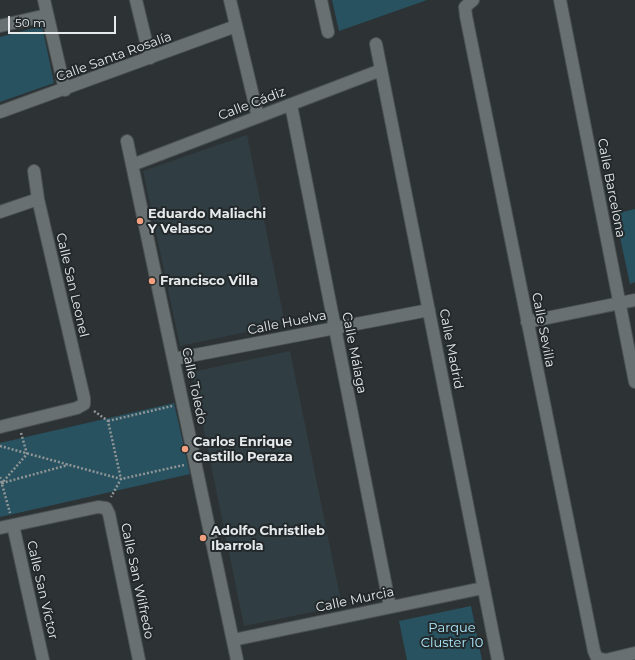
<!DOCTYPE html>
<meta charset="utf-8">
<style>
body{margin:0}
#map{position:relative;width:635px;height:660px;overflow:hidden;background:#2d3335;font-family:Montserrat,sans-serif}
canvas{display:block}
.scale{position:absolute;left:8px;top:16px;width:108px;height:18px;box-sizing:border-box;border:2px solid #e5e9ea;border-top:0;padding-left:5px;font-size:12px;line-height:14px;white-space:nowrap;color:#e5e9ea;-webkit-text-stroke:3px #23292b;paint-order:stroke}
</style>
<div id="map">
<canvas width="635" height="660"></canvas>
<div class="scale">50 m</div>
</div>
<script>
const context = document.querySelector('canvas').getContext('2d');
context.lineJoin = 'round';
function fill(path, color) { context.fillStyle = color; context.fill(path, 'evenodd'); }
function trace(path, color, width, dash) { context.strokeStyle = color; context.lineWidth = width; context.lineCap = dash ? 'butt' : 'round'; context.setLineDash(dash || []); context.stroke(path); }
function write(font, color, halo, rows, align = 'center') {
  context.font = font + ' Montserrat,sans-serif'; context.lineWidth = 4; context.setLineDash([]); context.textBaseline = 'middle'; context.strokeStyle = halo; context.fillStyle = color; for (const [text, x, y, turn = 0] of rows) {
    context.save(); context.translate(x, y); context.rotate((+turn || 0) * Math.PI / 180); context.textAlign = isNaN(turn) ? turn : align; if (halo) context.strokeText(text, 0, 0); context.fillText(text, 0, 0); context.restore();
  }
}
fill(new Path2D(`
 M247,135L285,324L180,346L143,171Z
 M290,351L342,606L244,626L192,372Z`), '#303d42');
fill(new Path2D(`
 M332,0H427L339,31Z
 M42,26L54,83L0,102V37Z
 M635,209V282L630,284L615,214Z
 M174,403L190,474L0,517V443Z
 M471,606L482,660H407L399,621Z`), '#285260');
const minor = new Path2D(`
 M44,0L65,90
 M136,0L150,58
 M230,0L258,117
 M321,0L328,32
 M473,0L465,7L466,16L594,651L597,658L606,660L635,653
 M560,0L635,382
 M0,26L47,15
 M376,44L498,660
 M291,105L390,607
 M0,112L236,26
 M127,141L237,660
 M132,165L381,70
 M0,212L38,199
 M527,322L635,300
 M174,359L429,310
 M0,427L77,408L84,404V398L38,199L34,171
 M13,525L43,660
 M0,528L98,507L106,508L109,514L139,660
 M233,640L483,588`);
trace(minor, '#4b5152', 14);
trace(new Path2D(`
 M94,411L108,421L121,479L111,497
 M108,421L172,406
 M21,433L27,454L2,483L68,465
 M0,446L121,479L184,465
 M0,477L10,513`), '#909596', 2.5, [2, 2]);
trace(minor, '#687072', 12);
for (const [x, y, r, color] of [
 [140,221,4,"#f3a081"],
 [152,281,4,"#f3a081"],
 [185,449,4,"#f3a081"],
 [203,538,4,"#f3a081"]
]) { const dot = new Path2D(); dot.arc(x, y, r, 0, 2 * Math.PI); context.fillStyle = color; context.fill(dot); trace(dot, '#23292b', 1.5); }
write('13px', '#e5e9ea', '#23292b', [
 ["Calle Santa Rosalía",114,57,-20],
 ["Calle Cádiz",252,104,-21],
 ["Calle Barcelona",611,188,79],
 ["Calle San Leonel",72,285,77],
 ["Calle Huelva",287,323,-11],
 ["Calle Sevilla",543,330,79],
 ["Calle Madrid",451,349,79],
 ["Calle Málaga",354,353,79],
 ["Calle Toledo",194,386,78],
 ["Calle San Wilfredo",137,581,78],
 ["Calle San Víctor",42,590,77],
 ["Calle Murcia",355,600,-12]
]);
write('bold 13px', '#e5e9ea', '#23292b', [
 ["Eduardo Maliachi",148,214],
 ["Y Velasco",148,229],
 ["Francisco Villa",160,281],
 ["Carlos Enrique",193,442],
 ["Castillo Peraza",193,457],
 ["Adolfo Christlieb",211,531],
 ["Ibarrola",211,546]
], 'left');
write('13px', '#ade9fd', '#23292b', [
 ["Parque",452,628],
 ["Cluster 10",452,643]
]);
</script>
